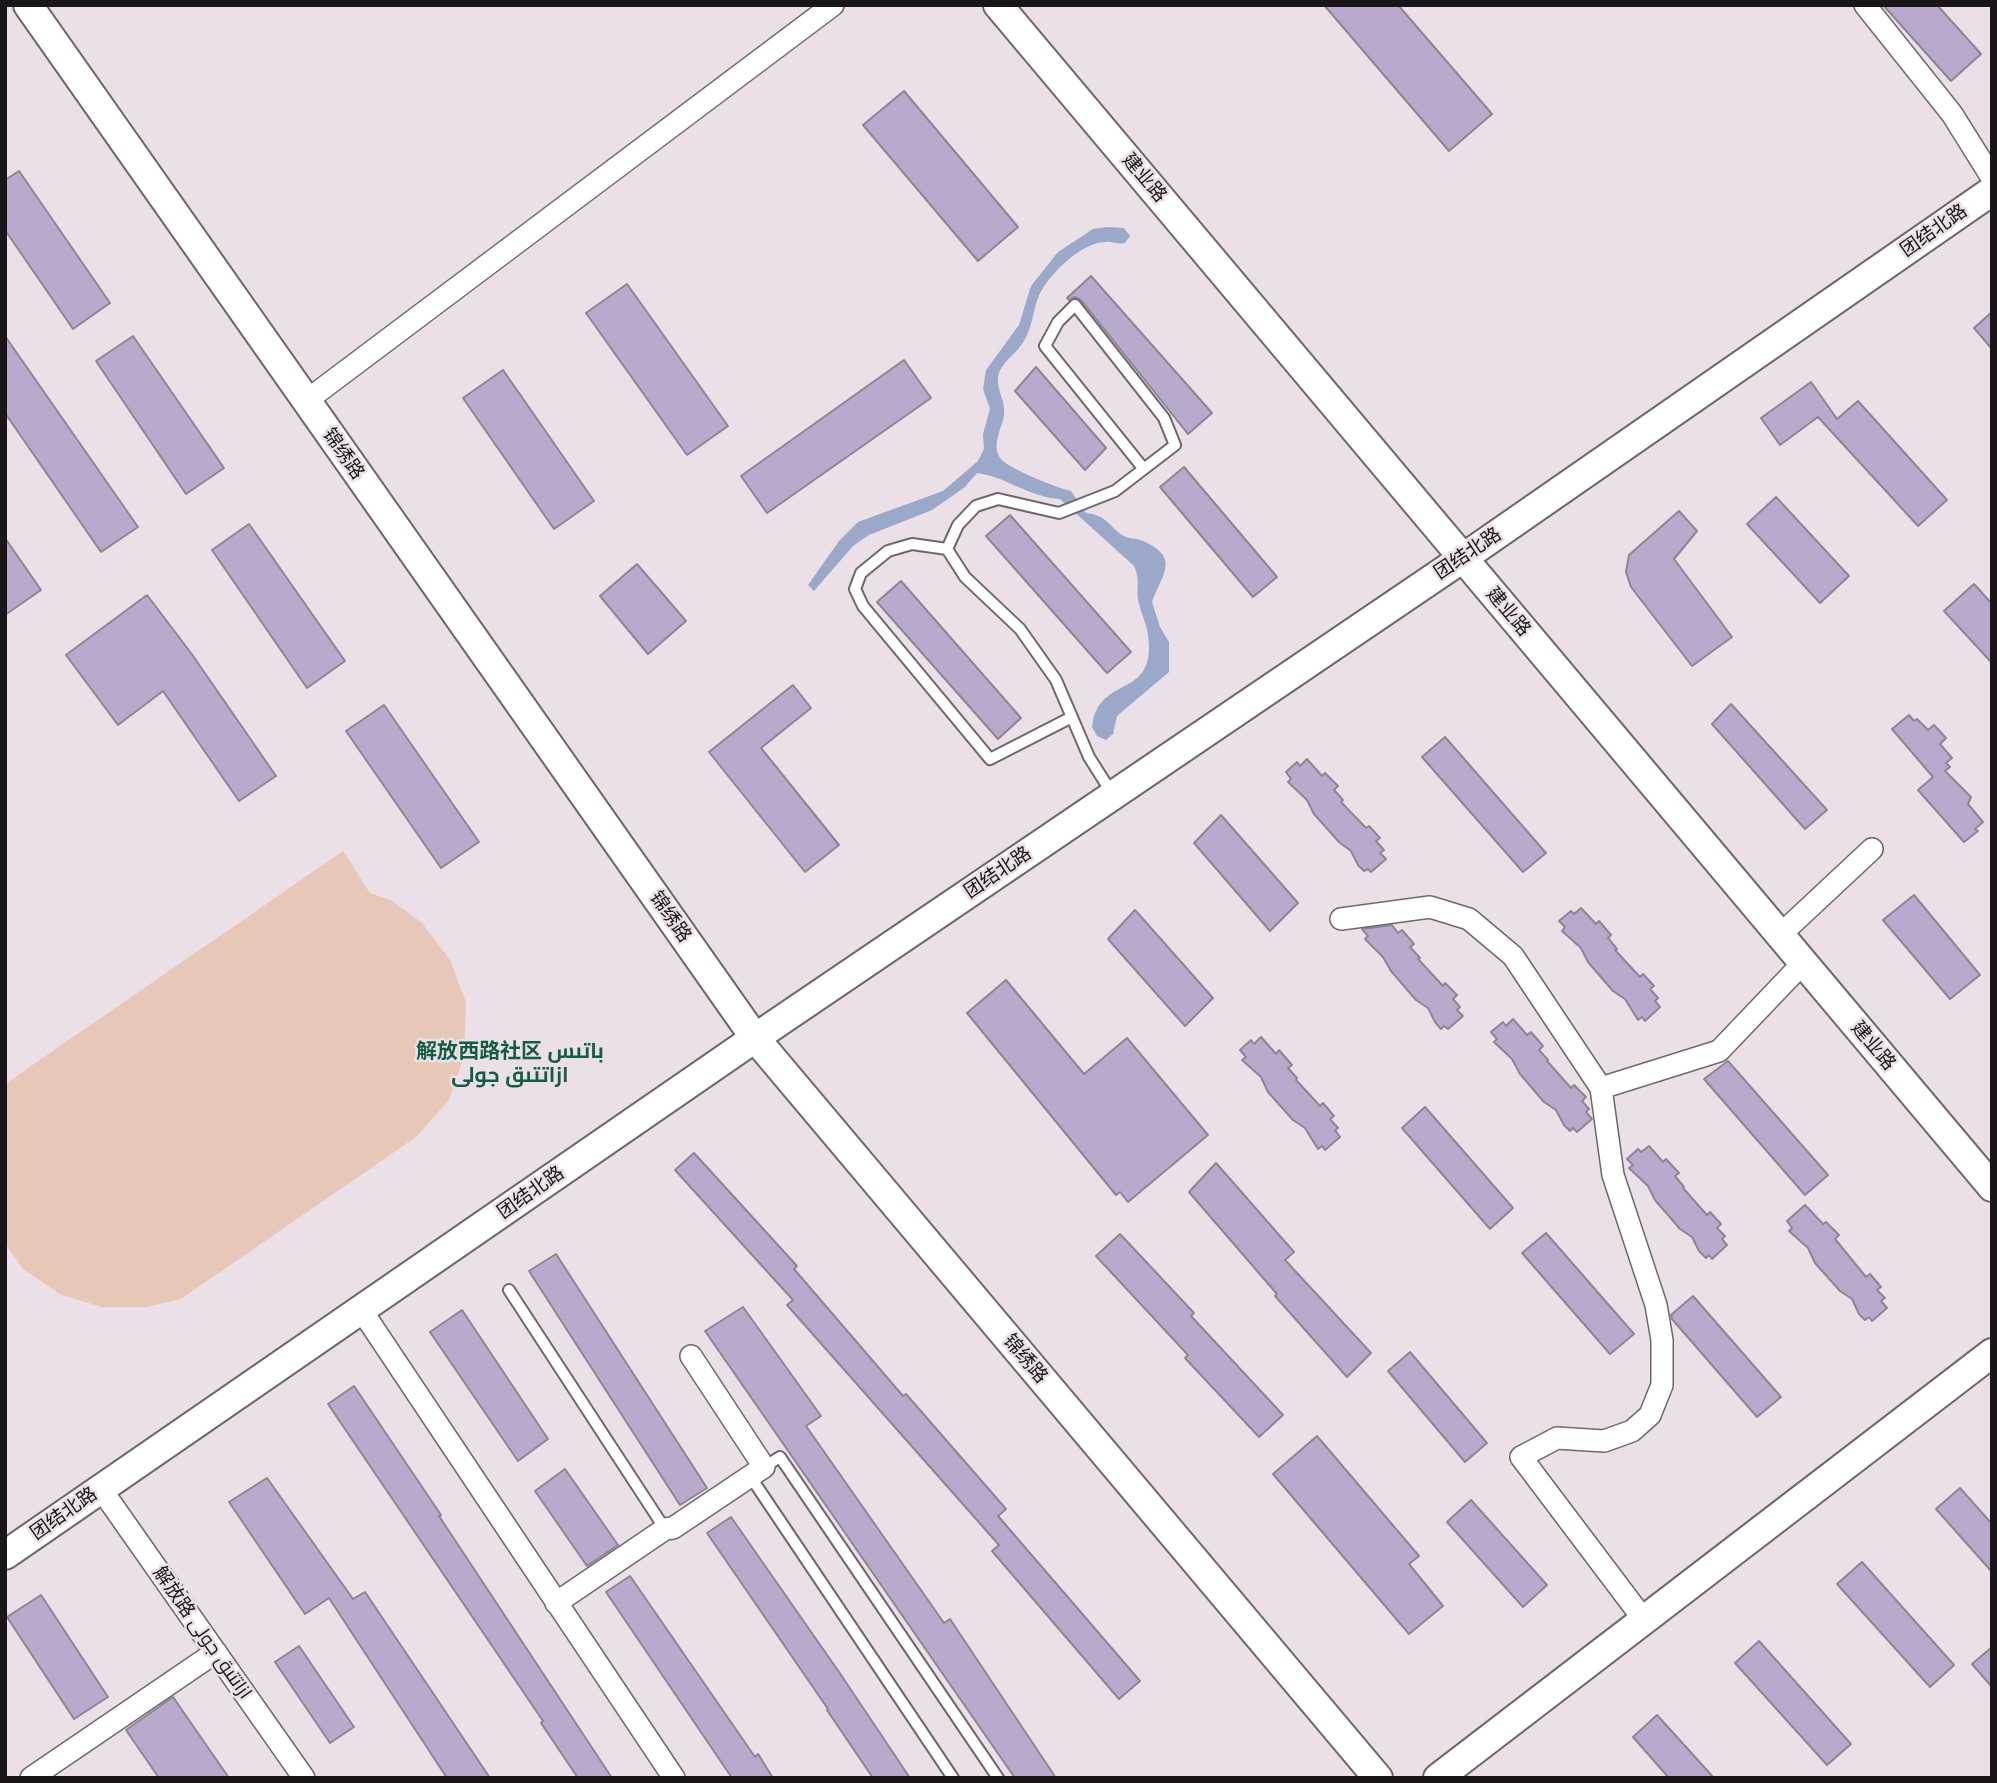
<!DOCTYPE html>
<meta charset="utf-8">
<style>
body{margin:0}
#map{position:relative;width:1997px;height:1783px;overflow:hidden;background:#ebe0e7;font-family:"Noto Sans",sans-serif}
canvas{display:block}
.frame{position:absolute;inset:0;border:7px solid #191518;pointer-events:none}
</style>
<div id="map">
<canvas width="1997" height="1783"></canvas>
<div class="frame"></div>
</div>
<script>
const context = document.querySelector('canvas').getContext('2d');
context.lineJoin = 'round';
function fill(path, color) { context.fillStyle = color; context.fill(path, 'evenodd'); }
function trace(path, color, width, dash) { context.strokeStyle = color; context.lineWidth = width; context.lineCap = dash ? 'butt' : 'round'; context.setLineDash(dash || []); context.stroke(path); }
function write(font, color, halo, rows, align = 'center') {
  context.font = font + ' "Noto Sans",Cairo,"Noto Sans SC",sans-serif'; context.lineWidth = 5; context.setLineDash([]); context.textBaseline = 'middle'; context.strokeStyle = halo; context.fillStyle = color; for (const [text, x, y, turn = 0] of rows) {
    context.save(); context.translate(x, y); context.rotate((+turn || 0) * Math.PI / 180); context.textAlign = isNaN(turn) ? turn : align; if (halo) context.strokeText(text, 0, 0); context.fillText(text, 0, 0); context.restore();
  }
}
fill(new Path2D(`
 M343,851L370,893L390,900L421,922L450,960L466,1002L464,1057L449,1100L416,1137L181,1299L146,1307H102L61,1295L23,1269L5,1243V1084Z`), '#e7c8b8');
fill(new Path2D(`
 M1106,227L1124,228L1130,236L1125,243C1117,245 1113,241 1105,242C1097,242 1086,247 1080,251C1063,262 1041,284 1036,304C1032,318 1031,331 1022,344C1015,355 998,365 998,379C997,391 1006,402 1004,415C1002,429 989,448 1003,461C1013,470 1057,488 1071,491L1086,513C1106,515 1108,525 1122,535C1128,539 1136,538 1143,541C1181,558 1162,574 1152,602L1160,627L1169,642V672L1117,716L1113,734L1106,740L1097,736L1092,727C1093,722 1093,716 1096,711C1112,678 1156,693 1148,635C1147,624 1141,614 1139,603C1135,589 1141,581 1134,566L1060,499C1031,498 1007,477 977,473L965,487L932,510L869,535L853,546L814,591L808,585L839,541L858,522L943,491L978,461L984,449L983,434L990,409L983,389L986,370L1019,325L1031,286L1058,252L1093,229Z`), '#9ca8c9');
const building = new Path2D(`
 M1324,5H1398L1492,114L1449,151Z
 M1883,5H1937L1981,54L1951,81Z
 M904,91L1018,227L978,261L863,125Z
 M19,171L110,303L73,329L5,230V180Z
 M1091,276L1212,413L1188,434L1081,300L1074,297L1069,300L1067,298Z
 M627,284L728,426L687,455L586,313Z
 M1992,312V349L1974,328Z
 M5,336L138,527L101,552L5,413Z
 M133,336L224,468L186,494L96,361Z
 M904,360L931,398L767,513L741,476Z
 M1036,367L1106,448L1085,470L1015,391Z
 M503,370L594,501L554,529L463,398Z
 M1811,382L1837,419L1858,401L1947,500L1918,526L1818,417L1780,445L1761,418Z
 M1184,467L1277,577L1253,597L1160,487Z
 M1776,497L1849,576L1820,603L1747,524Z
 M1679,511L1697,531L1674,559L1732,637L1692,666L1631,587L1626,572L1629,555Z
 M1010,515L1131,652L1107,673L986,536Z
 M249,524L345,661L307,688L212,550Z
 M5,538L41,590L5,615Z
 M637,564L686,621L648,654L600,596Z
 M901,581L1021,718L998,739L877,602Z
 M1974,584L1992,604V663L1944,611Z
 M147,595L191,653L276,776L239,801L163,691L118,725L66,655Z
 M793,685L811,708L761,748L839,845L805,872L709,752Z
 M1731,704L1827,810L1805,829L1712,724Z
 M384,705L479,842L441,868L346,731Z
 M1909,715L1914,721L1917,719L1928,730L1934,725L1946,738L1940,744L1952,758L1946,763L1950,767L1945,771L1971,797L1968,804L1983,822L1975,829L1978,831L1964,842L1918,790L1933,777L1892,729Z
 M1445,737L1546,853L1523,872L1422,757Z
 M1307,759L1322,776L1325,773L1338,786L1334,790L1343,800L1341,802L1366,828L1369,826L1380,838L1376,841L1384,850L1380,853L1386,859L1371,872L1368,869L1364,871L1358,865L1351,851L1339,842L1314,814L1307,800L1288,782L1291,779L1286,772L1297,762L1300,766Z
 M1221,815L1298,903L1270,931L1194,843Z
 M1914,895L1980,975L1950,999L1883,920Z
 M1581,908L1596,924L1599,921L1611,935L1608,938L1617,949L1615,950L1640,977L1643,974L1654,986L1650,989L1658,998L1655,1001L1660,1007L1645,1021L1642,1017L1638,1020L1625,999L1613,991L1588,962L1581,948L1562,931L1565,927L1559,921L1571,911L1574,914Z
 M1135,910L1213,998L1185,1026L1108,939Z
 M1392,925L1398,933L1402,930L1414,944L1410,947L1420,958L1418,959L1443,986L1445,983L1457,995L1453,999L1460,1007L1457,1010L1463,1016L1448,1029L1444,1026L1441,1029L1435,1022L1428,1008L1416,1000L1391,971L1383,957L1365,939L1368,936L1362,929Z
 M1006,980L1084,1074L1127,1038L1208,1135L1128,1202L1120,1192L1116,1195L967,1013Z
 M1513,1019L1527,1035L1531,1032L1543,1046L1539,1050L1548,1060L1547,1061L1571,1088L1574,1085L1586,1097L1582,1101L1589,1109L1586,1112L1592,1119L1577,1132L1573,1128L1570,1131L1564,1125L1556,1110L1544,1102L1520,1074L1512,1059L1494,1042L1497,1039L1491,1032L1503,1022L1506,1026Z
 M1261,1037L1276,1054L1279,1050L1292,1065L1288,1068L1297,1078L1296,1080L1320,1106L1323,1103L1334,1116L1330,1119L1338,1128L1335,1130L1340,1137L1325,1150L1322,1146L1318,1149L1305,1128L1293,1120L1268,1092L1261,1077L1242,1060L1246,1057L1240,1050L1251,1040L1254,1044Z
 M1728,1061L1828,1175L1805,1195L1704,1079Z
 M1425,1107L1513,1208L1490,1229L1402,1128Z
 M1649,1146L1663,1162L1666,1159L1679,1173L1675,1176L1684,1187L1683,1188L1707,1215L1710,1212L1721,1224L1717,1228L1725,1236L1722,1239L1727,1245L1712,1259L1709,1255L1706,1258L1699,1251L1692,1237L1680,1229L1655,1200L1648,1186L1629,1168L1633,1165L1627,1159L1638,1149L1641,1152Z
 M694,1153L797,1266L794,1269L903,1396L906,1394L1006,1509L998,1516L1140,1681L1119,1699L992,1551L999,1545L787,1305L793,1300L675,1170Z
 M1216,1163L1294,1252L1285,1260L1371,1353L1347,1377L1275,1296L1277,1294L1189,1192Z
 M1805,1205L1823,1224L1826,1222L1839,1235L1835,1239L1866,1277L1870,1274L1881,1287L1877,1290L1885,1298L1881,1301L1887,1308L1872,1321L1869,1317L1865,1320L1859,1314L1852,1299L1840,1291L1815,1263L1808,1248L1789,1231L1792,1228L1787,1221Z
 M1546,1233L1634,1334L1610,1354L1522,1253Z
 M1120,1234L1194,1313L1191,1316L1283,1415L1259,1437L1185,1358L1188,1355L1096,1256Z
 M556,1254L707,1488L680,1505L529,1271Z
 M1693,1296L1781,1397L1757,1417L1672,1319L1671,1315Z
 M743,1307L821,1416L806,1426L944,1623L950,1619L1056,1778H1015L705,1331Z
 M462,1310L548,1439L518,1461L430,1332Z
 M1410,1352L1487,1443L1465,1462L1388,1371Z
 M354,1386L441,1515L439,1516L612,1778H578L541,1723L543,1721L328,1404Z
 M1317,1436L1419,1556L1409,1564L1443,1606L1409,1634L1273,1474Z
 M565,1469L618,1545L587,1566L535,1491Z
 M267,1478L353,1599L365,1592L490,1778H447L329,1598L305,1614L229,1502Z
 M1960,1488L1992,1524V1572L1936,1509Z
 M1471,1500L1547,1585L1523,1607L1447,1522Z
 M731,1517L839,1672L910,1778H873L827,1710L828,1709L707,1533Z
 M1862,1562L1954,1665L1930,1687L1837,1584Z
 M630,1576L755,1757L758,1754L773,1778H732L606,1592Z
 M41,1595L108,1697L74,1719L7,1617Z
 M1759,1641L1851,1744L1827,1765L1735,1663Z
 M299,1646L354,1727L330,1743L275,1662Z
 M1992,1647V1687L1972,1664Z
 M173,1697L229,1778H159L126,1730Z
 M1657,1715L1714,1778H1669L1633,1737Z`);
fill(building, '#b9aacd');
trace(building, '#8b8791', 2);
const service = new Path2D(`
 M947,549L912,544L888,551L861,573L855,589L863,606L990,759L1072,717
 M1113,795L1089,757L1056,680L1020,629L965,577L947,549L958,525L976,506L998,499L1059,513L1115,491L1175,445L1164,418L1075,305L1058,322L1045,346L1143,468
 M509,1290L665,1529
 M764,1467L780,1457L998,1778
 M750,1476L953,1778`);
const minor = new Path2D(`
 M1865,5L1952,114L1992,178
 M306,401L833,5
 M1341,919L1430,907L1469,919L1513,956L1601,1088L1613,1175L1656,1305L1662,1340V1385L1650,1415L1632,1431L1604,1441L1557,1438L1521,1457L1644,1620
 M1780,935L1872,849
 M1601,1088L1719,1051L1803,963
 M362,1311L674,1778
 M101,1489L304,1778
 M556,1603L665,1529L673,1528L764,1467L691,1356
 M31,1778L216,1652`);
const tertiary = new Path2D(`
 M28,5L755,1038L1378,1778
 M998,5L1992,1187
 M5,1555L755,1038L1463,558L1992,191
 M1438,1778L1992,1353`);
trace(service, '#70676c', 14);
trace(minor, '#70676c', 24);
trace(tertiary, '#70676c', 32);
trace(service, '#fff', 10);
trace(minor, '#fff', 21);
trace(tertiary, '#fff', 28);
write('19px', '#191518', '#ebe0e7', [
 ["建业路",1144,178,50],
 ["团结北路",1934,231,-35],
 ["锦绣路",343,454,55],
 ["团结北路",1468,554,-34],
 ["建业路",1508,612,50],
 ["团结北路",998,873,-34],
 ["锦绣路",670,917,55],
 ["建业路",1873,1046,50],
 ["团结北路",531,1193,-35],
 ["锦绣路",1025,1359,50],
 ["团结北路",64,1514,-35],
 ["解放路 ازاتتىق جولى",202,1633,55]
]);
write('bold 21px', '#145d45', '#ebe0e7', [
 ["解放西路社区 باتىس",510,1052],
 ["ازاتتىق جولى",510,1076]
]);
</script>
